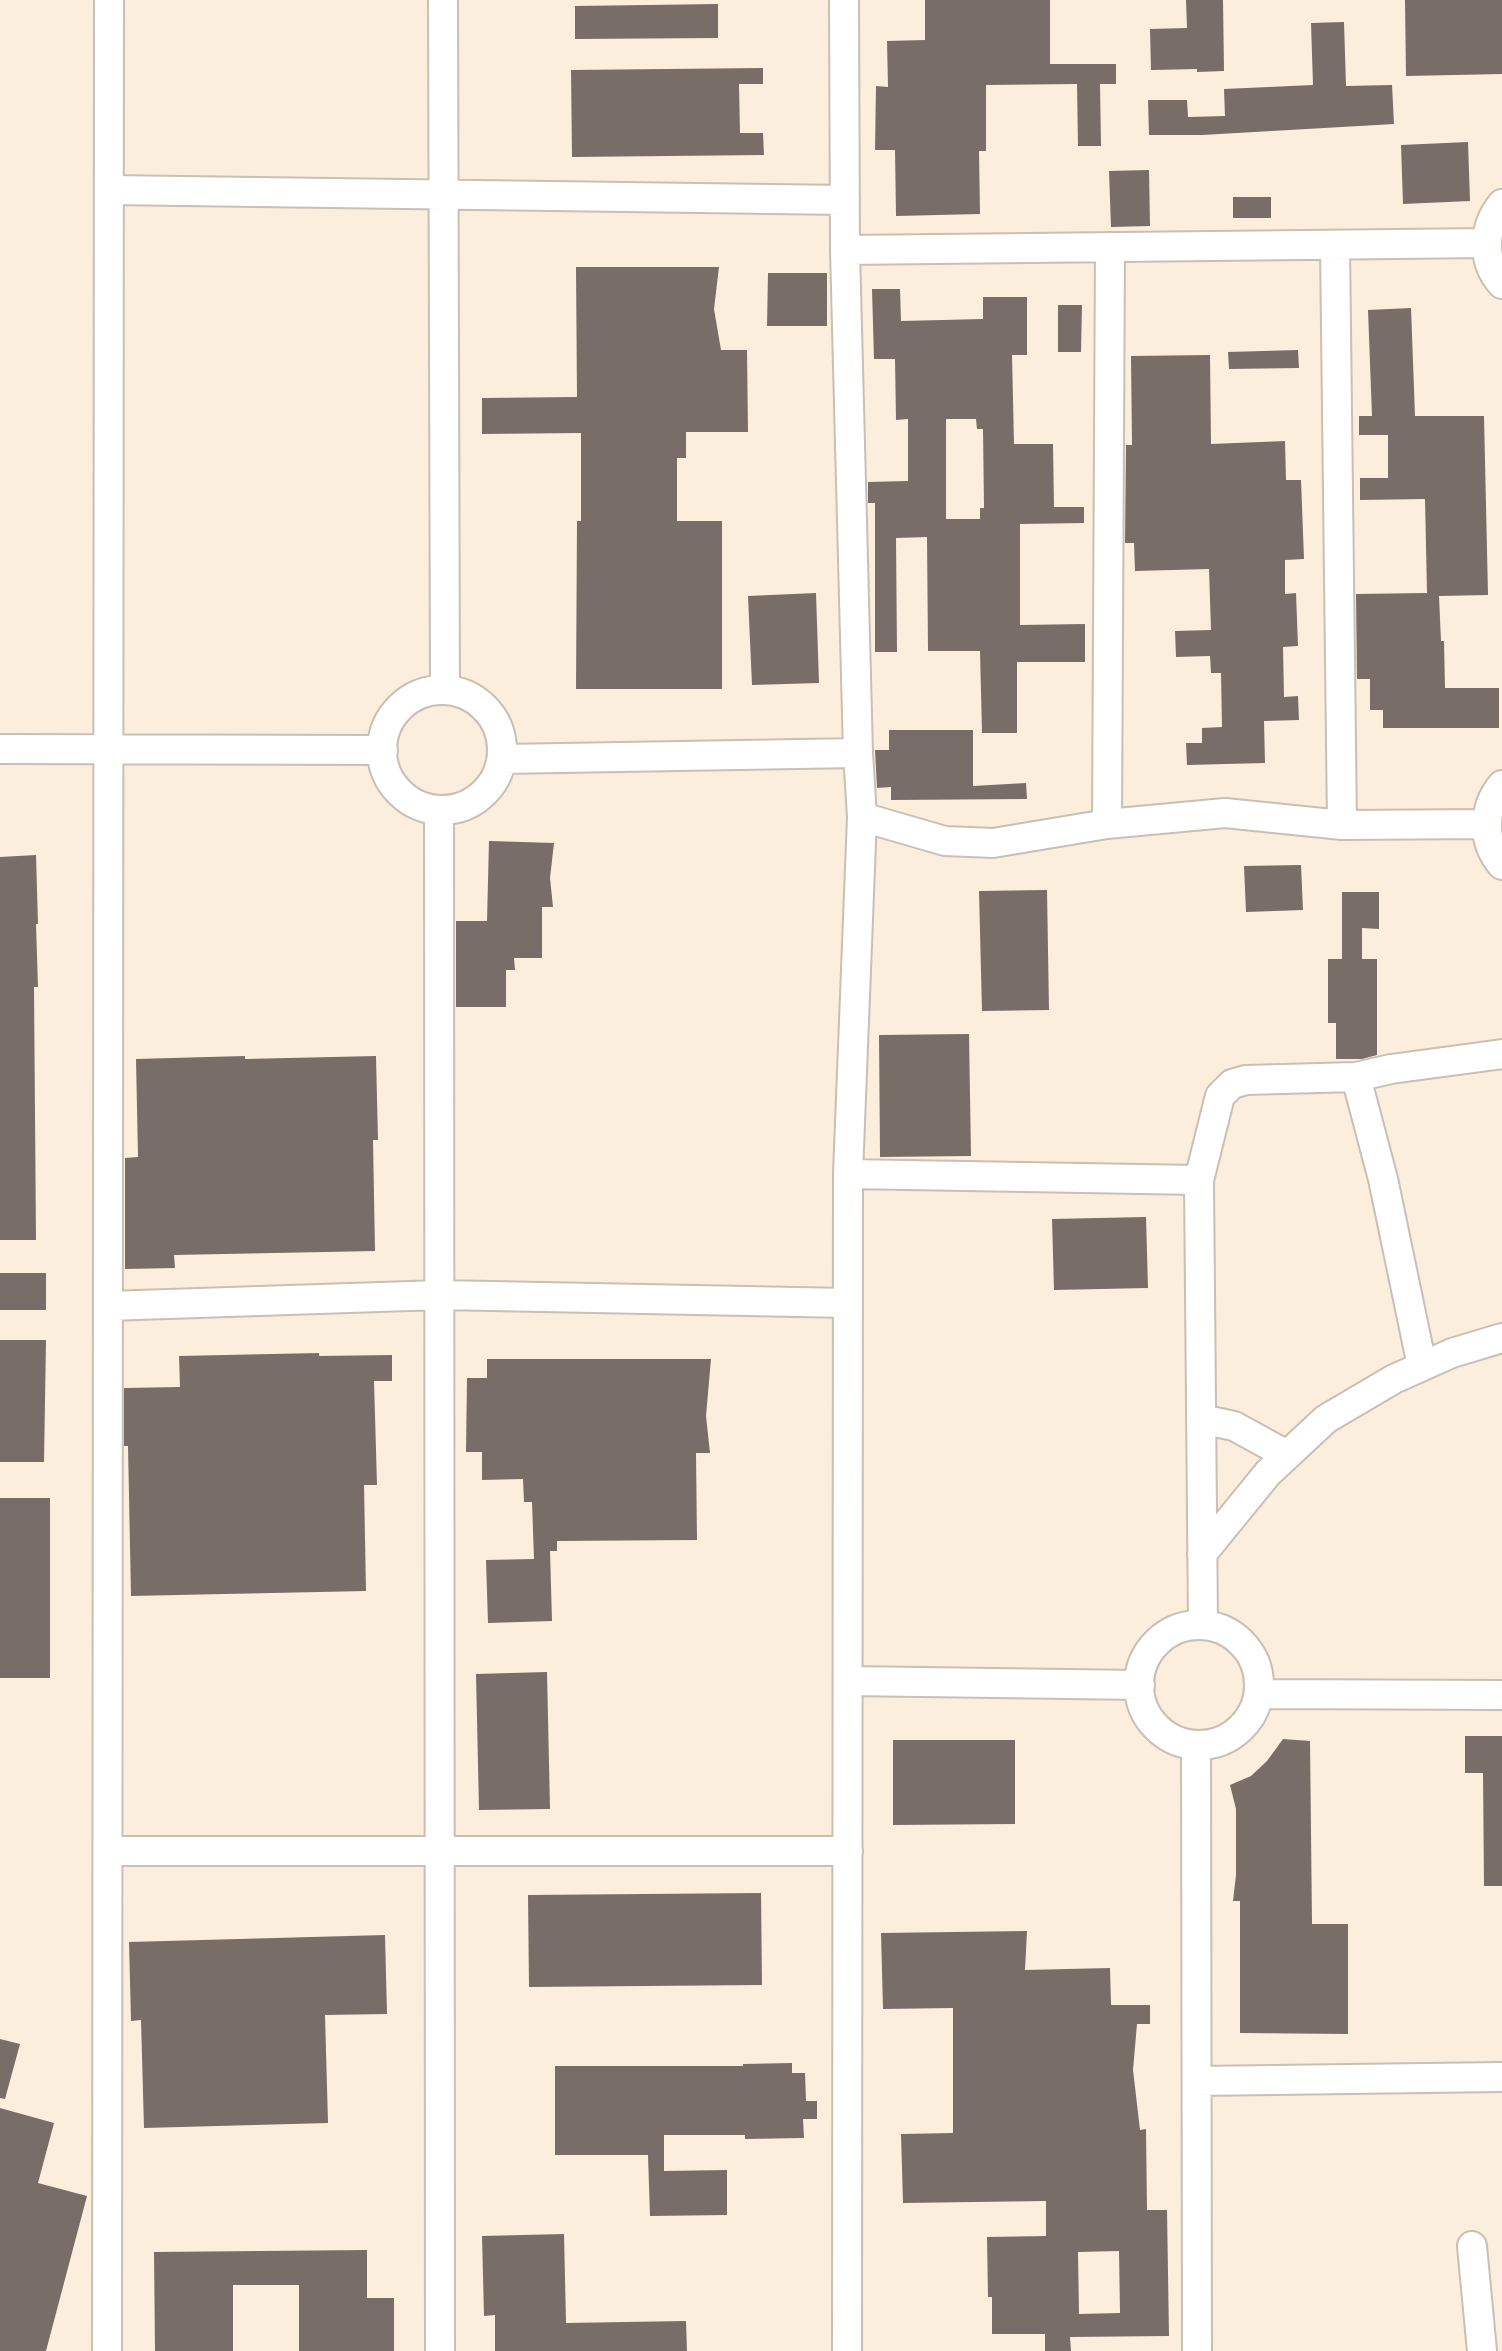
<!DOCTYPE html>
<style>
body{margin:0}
canvas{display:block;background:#fef7ef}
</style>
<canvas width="1502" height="2351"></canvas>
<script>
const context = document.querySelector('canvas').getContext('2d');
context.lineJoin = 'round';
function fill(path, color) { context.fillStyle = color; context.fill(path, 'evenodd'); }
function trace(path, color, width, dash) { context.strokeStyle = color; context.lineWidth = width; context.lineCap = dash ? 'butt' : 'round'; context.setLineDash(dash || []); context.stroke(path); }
fill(new Path2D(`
 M0,0H1502V2351H0Z`), '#fceedd');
fill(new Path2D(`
 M925,0H1050V64H1116V84H1100L1101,146H1078L1077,84L986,85V151H979L980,214L896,216L895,150H875L876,86L888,87L887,41L925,40Z
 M1186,0H1223L1224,71L1197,72V69L1151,70L1150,29L1187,28Z
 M1405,0H1502V74L1406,76Z
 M718,4V38L575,39V6Z
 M1344,22L1346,86L1392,85L1394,124L1202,135H1149L1148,100H1187L1188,117L1225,116L1224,89L1313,85L1311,23Z
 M763,68V84H739L740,133H763L764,155L572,157L571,70Z
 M1468,142L1470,201L1403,204L1401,145Z
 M1149,170L1150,226L1111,227L1109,171Z
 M1233,197H1271V218H1233Z
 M576,267H719L714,309L721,350H747L748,432H686V458H677V521H722V689H576L577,521H581V433L482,434V398L577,397Z
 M768,273H827V326H767Z
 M872,289H900L901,321L983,319V297H1027V355H1012L1014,444H1053L1054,507H1084V523L1020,524V625L1085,624V662H1017V733H982L980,651H928L927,537L896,538L897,652H875V503H868V482L908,481V419L896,420L895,359H874ZM946,419H976L977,429H983L984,508H980V519H946Z
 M1058,305H1082L1081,352H1058Z
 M1411,308L1415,416H1484L1488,595L1439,596L1441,641H1444L1445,688H1499V728H1383V710H1370V679H1357L1356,594L1427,593L1425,499L1360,500V478H1388V435H1359V416H1372L1368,310Z
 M1298,350L1299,368L1229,369L1228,352Z
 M1210,355L1211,444L1285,441L1286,480H1301L1304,559L1285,560V594L1296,593L1298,646L1283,647L1284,697L1298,696L1299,720L1264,721L1265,763L1187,765L1186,743H1202V728L1222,727L1221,673H1211L1210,656L1176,657L1175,631L1211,630L1209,569L1135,571L1134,543H1125L1126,445H1132L1131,356Z
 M816,593L819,683L752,685L748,596Z
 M889,730H973V786L1026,783L1027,799L891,800V787L877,788L875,750H889Z
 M489,841L554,843L550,878L553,907H542V958H514L515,970H506V1007H456V921H487Z
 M36,855L38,924H36L38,987H34L36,1240H0V857Z
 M1301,865L1303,910L1246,912L1244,866Z
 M1047,890L1049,1010L982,1011L979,891Z
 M1342,892H1379V929L1362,928V959H1377V1055L1362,1059H1336V1023H1328V959H1342Z
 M969,1034L971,1156L880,1157L879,1035Z
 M245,1056V1059L376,1056L378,1140H373L375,1251L174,1255L175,1268L125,1269V1158L138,1157L136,1059Z
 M1146,1217L1148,1288L1054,1290L1052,1219Z
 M0,1273H46V1310H0Z
 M0,1340H46L44,1462H0Z
 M319,1353V1356L392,1355V1381H374L377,1485H364L366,1591L131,1596L128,1446H124V1388L180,1387L179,1356Z
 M487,1359H711L706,1416L710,1453H696L697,1540L557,1541V1551H550L552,1621L488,1623L486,1560L534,1559L532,1502H524L523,1479L482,1480V1452H466L467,1378H487Z
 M0,1498H50V1678H0Z
 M547,1672L550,1809L479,1810L476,1674Z
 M1465,1736H1502V1886H1484L1483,1773H1465Z
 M1283,1739L1310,1741L1312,1924H1348V2034L1240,2033V1901H1233L1236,1875V1809L1230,1785L1251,1776L1267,1761Z
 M893,1740H1015V1824L893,1825Z
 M761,1893L762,1985L529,1987L528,1895Z
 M1027,1931L1025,1970L1110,1968L1111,2005H1150V2024H1137L1133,2070L1140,2130L1146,2129L1147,2210H1167L1169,2336L1070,2337L1071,2351H1045V2334H992V2297H988L987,2237L1046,2236V2201L903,2203L901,2134L953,2133V2008L883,2009L881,1933ZM1119,2251L1120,2313L1079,2314L1078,2252Z
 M385,1935L387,2014L325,2015L328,2123L144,2128L141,2020L131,2021L129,1942Z
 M0,2039L20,2044L5,2099L0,2098Z
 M792,2063V2073H805L806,2101H817V2119H803L804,2138L745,2139V2135H664V2171L727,2170V2215L650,2216L648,2155H555V2066H743V2064Z
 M0,2108L54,2123L38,2183L87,2196L46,2351H0Z
 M564,2234L566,2323L686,2321L687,2351H495V2315L484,2316L482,2236Z
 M367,2250V2298H394V2351H299V2285H233V2351H155L154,2252Z`), '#786d67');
const minor = new Path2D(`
 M443,0L445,690
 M844,0L845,250L858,753L862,817L848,1174L847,2351
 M109,190L845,200
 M1502,204C1483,227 1481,261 1502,284
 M1335,245L1342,825
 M845,250L1487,243
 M382 750a60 60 0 1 1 120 0a60 60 0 1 1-120 0Z
 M0,749L383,750
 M502,759L858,753
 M1502,785C1483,808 1481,841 1502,865
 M439,811L440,2351
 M862,817L945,841L993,843L1107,824L1225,813L1342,825L1487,824
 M1107,824L1110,247
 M1356,1077L1383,1179L1422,1366
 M848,1174L1199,1180
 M108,1306L440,1295L848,1303
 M1201,1419L1234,1426L1287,1455
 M1202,1554L1268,1473L1326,1419L1394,1379L1452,1353L1502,1338
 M1203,1624L1199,1180L1220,1096L1232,1084L1246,1080L1356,1077L1391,1069L1502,1054
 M1139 1685a60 60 0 1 1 120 0a60 60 0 1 1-120 0Z
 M848,1681L1140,1685
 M1259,1694L1502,1695
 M1196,1746L1197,2351
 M108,1851H848
 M1197,2081L1502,2077
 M1472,2246L1482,2351
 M107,2351L109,0`);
trace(minor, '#c8bfb5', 32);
trace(minor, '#fff', 28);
</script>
